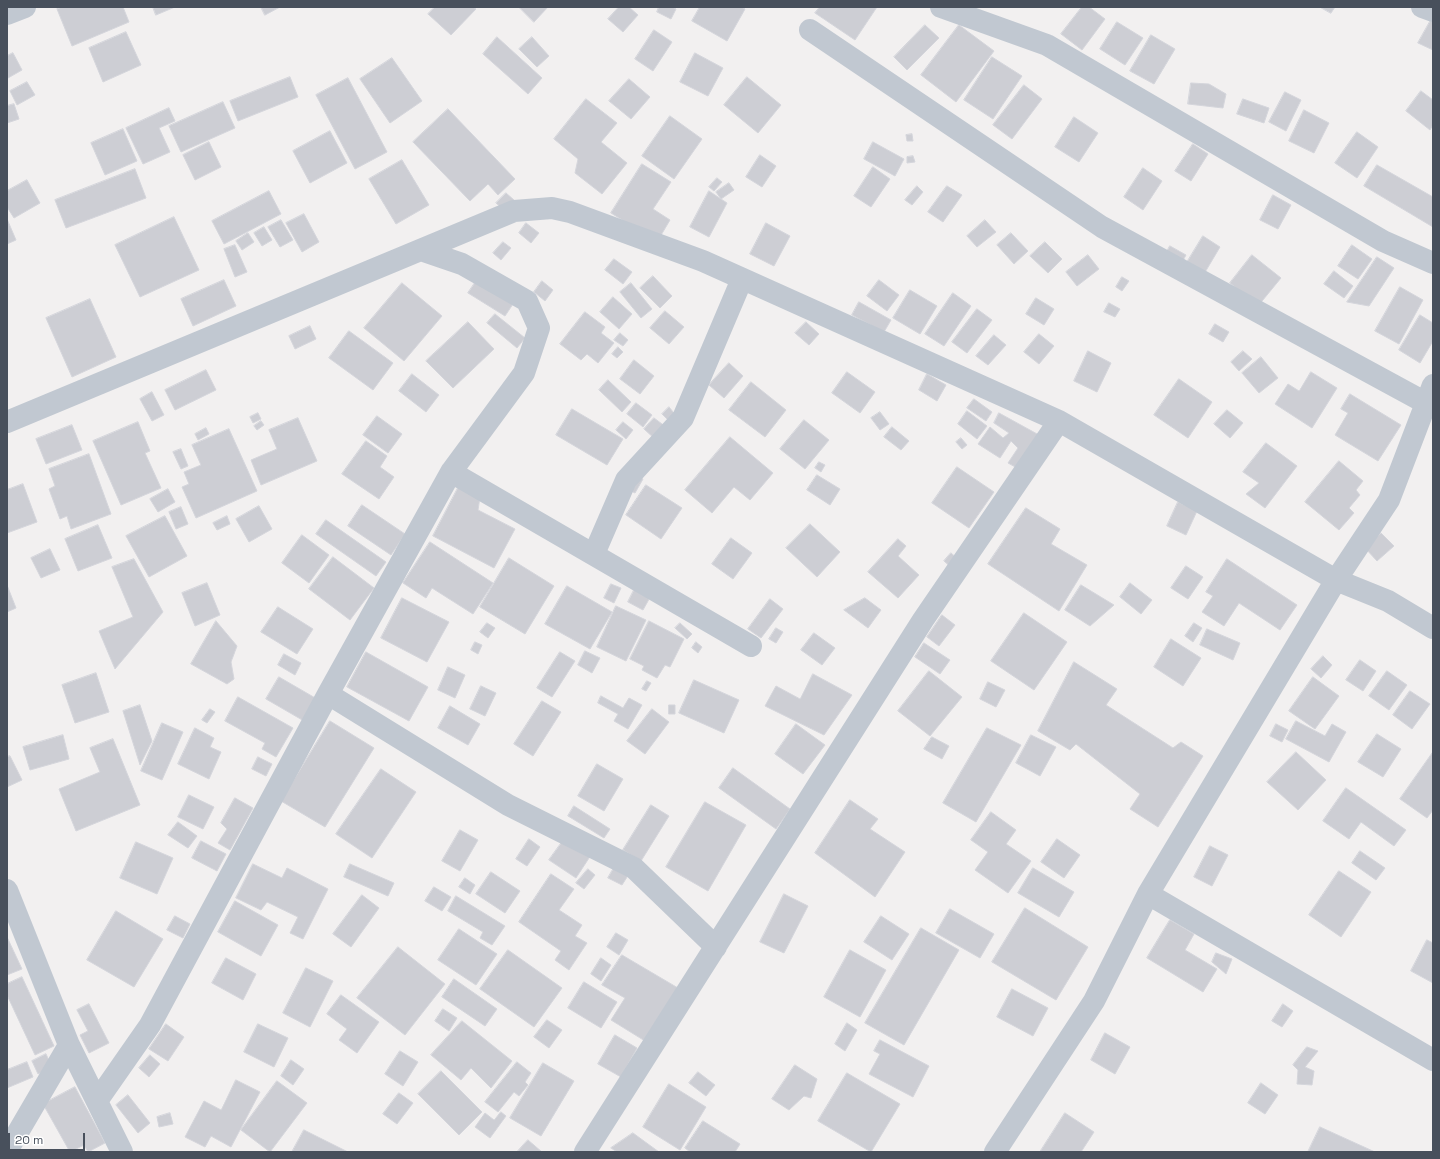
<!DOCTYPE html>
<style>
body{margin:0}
#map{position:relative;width:1440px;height:1159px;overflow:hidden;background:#f2f0f0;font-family:"Space Grotesk",sans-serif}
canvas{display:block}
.frame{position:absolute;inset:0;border:8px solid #48505c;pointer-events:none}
.scale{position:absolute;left:8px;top:1133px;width:77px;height:18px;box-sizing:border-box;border:2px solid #48505c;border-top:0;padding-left:5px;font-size:12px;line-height:14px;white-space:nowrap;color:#48505c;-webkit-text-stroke:3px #fff;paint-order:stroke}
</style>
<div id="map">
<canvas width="1440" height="1159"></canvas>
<div class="frame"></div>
<div class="scale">20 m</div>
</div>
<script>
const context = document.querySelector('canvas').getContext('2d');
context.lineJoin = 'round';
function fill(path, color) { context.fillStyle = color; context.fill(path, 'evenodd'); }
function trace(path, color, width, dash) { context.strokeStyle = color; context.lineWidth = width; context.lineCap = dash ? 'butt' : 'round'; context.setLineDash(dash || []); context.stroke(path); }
const building = new Path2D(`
 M63,7H123L129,22L72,46L57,9Z
 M153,7H175L156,15Z
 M261,7H280L265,15Z
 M435,7H473L476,9L451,35L428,14Z
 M519,7H548L534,22Z
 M619,7H629L638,15L623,32L608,19Z
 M659,7H672L676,9L671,19L657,12Z
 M700,7H741L745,9L727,41L692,21Z
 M820,7H877L855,40L815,13Z
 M1082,7H1089L1105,19L1082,50L1061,34Z
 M1320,7H1335L1331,13Z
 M1432,18H1433V50L1418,43Z
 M1117,22L1143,38L1125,65L1100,49Z
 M925,25L939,38L907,70L894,57Z
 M959,25L994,51L956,102L921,75Z
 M654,30L672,42L653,71L635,59Z
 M126,32L141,65L103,82L89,48Z
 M1151,35L1175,49L1154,84L1130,71Z
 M497,37L542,78L528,94L483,54Z
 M532,37L549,56L537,67L519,49Z
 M13,53L22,70L8,78L7,56Z
 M695,53L723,68L708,96L680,82Z
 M992,57L1022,76L993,119L964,100Z
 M392,58L422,101L390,123L360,79Z
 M290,77L298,97L238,121L230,101Z
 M747,77L781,105L758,133L724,105Z
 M348,78L387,152L355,169L316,95Z
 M629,79L650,97L631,119L609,101Z
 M27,82L35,95L17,105L10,91Z
 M1191,83L1209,84L1226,94L1223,108L1188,104Z
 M1024,85L1042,99L1012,139L993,125Z
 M1421,91L1433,100V125L1430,130L1406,111Z
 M1285,92L1301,100L1286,131L1269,122Z
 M586,99L617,123L601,142L627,163L602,194L575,173L578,159L554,139Z
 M1243,99L1269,108L1264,123L1237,114Z
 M223,102L235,128L181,152L169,126Z
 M14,104L19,119L7,123V106Z
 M169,108L175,121L159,128L170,152L143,164L126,128Z
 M448,109L515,179L498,195L488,184L470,201L413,142Z
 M1304,110L1329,123L1314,153L1289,141Z
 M670,116L702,139L674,179L642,156Z
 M1074,117L1098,133L1079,162L1055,147Z
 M123,129L137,161L105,175L91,143Z
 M330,131L347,163L310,183L293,151Z
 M1357,132L1378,147L1357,178L1335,163Z
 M912,134L913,141H907L906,135Z
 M209,142L221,167L195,180L183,155Z
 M873,142L904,159L895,176L864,159Z
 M1193,144L1208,154L1191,181L1175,171Z
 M760,155L776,166L762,187L746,177Z
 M913,156L915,162L907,163V157Z
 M402,160L429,205L396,224L369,179Z
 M642,164L671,182L653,209L670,220L657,242L611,213Z
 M1377,165L1433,197V227L1364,186Z
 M873,167L890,179L871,207L854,196Z
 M1143,168L1162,181L1143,210L1124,197Z
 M135,169L146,198L66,228L55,200Z
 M717,178L722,182L714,191L709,187Z
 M27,180L40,203L14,218L7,207V191Z
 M729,183L734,190L721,199L716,192Z
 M917,186L923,192L912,205L905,200Z
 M947,186L962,195L943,222L928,212Z
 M269,191L281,214L224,244L212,221Z
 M709,191L727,203L709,237L690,227Z
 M506,193L514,200L504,210L496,203Z
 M1273,195L1291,205L1278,229L1260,220Z
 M304,214L319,242L302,252L286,223Z
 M174,217L199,270L140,297L115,245Z
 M7,219L16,240L7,244Z
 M281,220L293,240L280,247L268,227Z
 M985,220L996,232L977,247L967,236Z
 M526,223L539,233L531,243L519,233Z
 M766,223L790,236L774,266L750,254Z
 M264,227L272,240L262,246L254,233Z
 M248,233L254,242L242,250L236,241Z
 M1011,233L1028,251L1014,264L997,245Z
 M1203,236L1220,247L1204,274L1186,264Z
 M503,242L511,248L501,260L493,253Z
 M1045,242L1062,259L1048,273L1030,256Z
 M235,245L247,272L235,277L224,249Z
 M1352,245L1372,259L1358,279L1338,266Z
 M1170,246L1186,255L1180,266L1164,257Z
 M1088,255L1099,269L1077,286L1066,272Z
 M1252,255L1281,278L1258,306L1230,283Z
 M1377,257L1394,268L1369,306L1347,302Z
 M614,259L632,272L623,284L605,270Z
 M1334,271L1353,286L1344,298L1324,284Z
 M653,276L672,296L660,308L640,288Z
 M479,277L515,301L505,316L468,293Z
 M1122,277L1129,281L1122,291L1116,287Z
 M224,280L236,306L193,326L181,299Z
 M879,280L899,295L887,311L867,296Z
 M542,281L553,290L545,301L534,292Z
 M402,283L442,316L404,361L364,328Z
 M631,283L652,309L641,318L620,292Z
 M1400,287L1423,300L1399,344L1375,331Z
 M910,290L937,306L920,334L893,318Z
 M953,293L971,306L944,346L925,334Z
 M613,297L632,314L619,329L600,312Z
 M1036,298L1054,309L1044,325L1026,314Z
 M90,299L116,357L72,377L46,318Z
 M859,302L891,320L884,332L852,315Z
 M1109,303L1120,309L1115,317L1104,312Z
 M977,309L992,320L967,353L952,342Z
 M665,311L684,327L669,344L650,328Z
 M585,312L605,327L601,333L614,343L598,363L587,354L581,360L560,344Z
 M495,314L525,338L517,348L487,323Z
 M1420,315L1433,323V341L1420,363L1399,350Z
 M468,322L494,349L453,388L426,361Z
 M806,322L819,334L809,345L795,333Z
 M1215,324L1229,332L1223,342L1209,334Z
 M310,326L316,339L295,349L289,336Z
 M349,331L393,363L373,390L329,358Z
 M620,333L628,340L623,346L614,340Z
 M1039,334L1054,346L1039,364L1024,352Z
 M994,335L1006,345L988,365L976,356Z
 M618,347L623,352L617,358L612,354Z
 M1088,351L1111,363L1097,392L1074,381Z
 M1243,351L1252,359L1239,371L1231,362Z
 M1261,357L1278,378L1259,393L1242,373Z
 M634,360L654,376L640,394L620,379Z
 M729,363L743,376L724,398L709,385Z
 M206,370L216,390L175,410L165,390Z
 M847,372L875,392L860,413L832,393Z
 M1311,372L1337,388L1312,428L1275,404L1288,384L1299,391Z
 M412,374L439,395L426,412L399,391Z
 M927,374L946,385L937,401L919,390Z
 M1179,379L1212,402L1188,438L1154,415Z
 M608,380L631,402L622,412L599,390Z
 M751,382L786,410L765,437L729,410Z
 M152,392L164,415L152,421L140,399Z
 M1350,394L1401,425L1378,461L1335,435L1348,413L1341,409Z
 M974,399L992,412L986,421L967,408Z
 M636,403L652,415L643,427L627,414Z
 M669,407L678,418L672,424L662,414Z
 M572,409L623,439L607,465L556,435Z
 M1227,410L1243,423L1230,438L1214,424Z
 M967,411L987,426L977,439L958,424Z
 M880,412L889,424L880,430L871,418Z
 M258,413L261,419L253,423L250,417Z
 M999,413L1039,435L1019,469L1008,463L1018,448L1011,441L1000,458L978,444L990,427L1003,438L1009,433L994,423Z
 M377,416L402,434L388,453L363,435Z
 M298,418L317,461L261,485L251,460L277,449L269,430Z
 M654,418L666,427L655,439L644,429Z
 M804,420L829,440L805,469L780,449Z
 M261,421L264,425L257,430L254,426Z
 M138,422L150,451L145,453L161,488L121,505L93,441Z
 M623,422L633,430L626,439L616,430Z
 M72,425L82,450L46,464L36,439Z
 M892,427L909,441L901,450L884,437Z
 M206,428L209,434L198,440L195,434Z
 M229,429L257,491L196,518L182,487L189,484L184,472L201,465L192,445Z
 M730,437L773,473L750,500L734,487L712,513L685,490Z
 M961,438L967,445L962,449L956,442Z
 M366,441L387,456L380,467L394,477L379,499L342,474Z
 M1266,443L1297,466L1265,508L1246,494L1259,483L1243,472Z
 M181,449L188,466L181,469L173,452Z
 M89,454L111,514L71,529L67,516L60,519L49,489L55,486L49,469Z
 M1339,461L1363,481L1356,490L1360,495L1349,508L1354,513L1339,530L1305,502Z
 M819,462L825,465L821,472L815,468Z
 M957,467L994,492L969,528L932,503Z
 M817,475L840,489L830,505L807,490Z
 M636,476L643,479L635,493L629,490Z
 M23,484L37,522L7,533V490Z
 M646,485L682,508L661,539L626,515Z
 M459,486L480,497L478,510L515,529L494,568L433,536Z
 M168,489L175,502L158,512L150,499Z
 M1178,502L1197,511L1186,535L1167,526Z
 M362,505L405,534L391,555L348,526Z
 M259,506L272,529L249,542L236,519Z
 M181,507L188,524L176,529L169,512Z
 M1026,508L1060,529L1051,544L1087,565L1059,611L988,564Z
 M165,516L187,556L149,577L126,536Z
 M227,516L230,524L217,530L213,523Z
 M326,520L386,562L376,576L316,534Z
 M810,524L840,552L817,577L786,548Z
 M98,525L112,558L78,571L65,539Z
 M1381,533L1394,546L1377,561L1365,548Z
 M302,535L329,555L309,583L282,563Z
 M731,538L752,553L733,579L712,564Z
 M898,539L906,546L898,556L919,575L898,598L868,572Z
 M430,542L493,583L473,614L432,588L426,598L403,583Z
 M50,549L60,570L41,578L31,558Z
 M951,553L960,561L953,569L944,561Z
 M333,557L374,588L350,620L309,589Z
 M509,558L554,586L525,634L480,607Z
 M134,559L163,612L115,669L99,631L133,617L112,567Z
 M1227,559L1297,605L1280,630L1239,603L1224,626L1202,612L1213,596L1206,592Z
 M1186,566L1203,577L1188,599L1171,588Z
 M207,583L220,615L195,626L182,593Z
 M1130,583L1152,600L1141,614L1120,597Z
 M611,584L621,588L614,603L604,598Z
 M637,584L653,592L643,610L628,602Z
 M7,585L16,608L7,612Z
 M1081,585L1114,605L1090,626L1065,610Z
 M567,586L612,612L590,649L545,624Z
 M402,598L449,622L427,662L381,638Z
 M865,598L881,610L868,628L844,610Z
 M770,599L783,609L761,638L748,629Z
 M616,606L646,620L626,661L597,647Z
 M278,607L313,629L297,654L261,632Z
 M1024,613L1067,642L1034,690L991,661Z
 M942,615L955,625L939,646L927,637Z
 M216,621L237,646L231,662L234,679L227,684L191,664Z
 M649,621L684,639L670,667L665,665L657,678L642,670L644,666L630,659Z
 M487,623L495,628L488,638L480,632Z
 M680,623L692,634L687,639L675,628Z
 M1194,623L1202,628L1193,642L1185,636Z
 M776,628L783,632L776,643L769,639Z
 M1207,629L1240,643L1233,660L1200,645Z
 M814,633L835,648L822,665L801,650Z
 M1171,639L1201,658L1183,686L1154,667Z
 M475,642L482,645L478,654L471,650Z
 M696,642L702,647L698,653L692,648Z
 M924,643L950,660L940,674L915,657Z
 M585,651L600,658L592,673L578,665Z
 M366,652L428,687L409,721L347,687Z
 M560,652L575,661L552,697L537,688Z
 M284,654L301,663L295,675L278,665Z
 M1323,656L1332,665L1321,678L1311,669Z
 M1360,660L1376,671L1363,691L1346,680Z
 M1074,662L1117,689L1106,705L1173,748L1181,742L1203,756L1158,827L1130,809L1140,794L1076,744L1070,750L1038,731Z
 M448,667L465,675L455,698L438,690Z
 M929,671L962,697L930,736L898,711Z
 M1387,671L1407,685L1389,710L1369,696Z
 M96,673L109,712L75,723L62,685Z
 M813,674L852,695L824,735L765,706L776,686L800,699Z
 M279,677L317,699L304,721L266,699Z
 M1313,677L1339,696L1315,729L1289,711Z
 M694,680L739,700L724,733L679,713Z
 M647,681L651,683L646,691L642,689Z
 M988,682L1005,690L996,707L980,699Z
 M481,686L496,693L485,716L470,709Z
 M1410,691L1430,704L1412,729L1393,715Z
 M601,696L623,708L629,698L642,705L628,729L614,721L618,714L598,703Z
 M238,697L293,728L276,757L262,749L265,743L225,721Z
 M542,701L561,712L533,756L514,744Z
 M140,705L152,741L140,765L123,711Z
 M669,705H675V714H669Z
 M450,706L480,724L468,745L438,728Z
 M210,709L215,712L207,723L202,720Z
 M652,709L669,722L645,754L627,741Z
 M330,721L374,748L325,827L281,801Z
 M1296,721L1325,736L1332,724L1346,732L1329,762L1286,739Z
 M162,723L183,732L162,780L141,771Z
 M796,724L825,745L803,774L775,754Z
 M1276,724L1288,730L1282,742L1270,736Z
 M195,728L214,738L210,747L221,752L209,779L178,764Z
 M987,728L1021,745L976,822L943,803Z
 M1377,734L1401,749L1383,777L1358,762Z
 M63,735L69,759L30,770L23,747Z
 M1031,735L1056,747L1040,776L1016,763Z
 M932,737L949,746L942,759L924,749Z
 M113,739L140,805L76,831L59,789L100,772L90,748Z
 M1296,752L1326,780L1298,810L1267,782Z
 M1433,752V810L1427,818L1400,799Z
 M10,756L22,780L7,787V757Z
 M258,757L272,764L266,776L252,769Z
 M597,764L623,779L604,811L578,796Z
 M733,768L790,809L776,829L719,788Z
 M381,769L416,792L372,858L336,834Z
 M1346,788L1406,830L1394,846L1361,822L1349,839L1323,821Z
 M189,795L214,807L203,829L178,817Z
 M235,798L253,808L230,850L218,843L227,829L221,823Z
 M850,800L878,819L870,829L905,852L875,897L815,853Z
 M705,802L746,825L708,891L666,867Z
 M651,805L669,816L641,861L623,850Z
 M574,806L610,829L604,838L568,816Z
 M991,812L1016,830L1006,844L1031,861L1008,893L975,870L988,852L971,840Z
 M178,822L197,836L188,848L168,835Z
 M460,830L478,840L460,871L442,861Z
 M565,838L591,855L576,878L549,860Z
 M529,839L540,847L527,866L516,859Z
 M1057,839L1080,855L1064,878L1041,862Z
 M201,841L226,854L217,871L192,858Z
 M136,842L173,858L157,894L120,878Z
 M1210,846L1228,855L1212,886L1194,877Z
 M1360,851L1385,868L1376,880L1352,863Z
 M253,864L282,878L287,868L328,889L303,939L290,933L298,917L267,902L261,910L236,898Z
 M350,864L394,883L388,896L344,877Z
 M615,866L629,874L622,885L608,878Z
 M1033,868L1074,892L1059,917L1018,893Z
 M588,869L595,875L584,889L576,883Z
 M1339,871L1371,892L1341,937L1309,915Z
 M491,872L520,891L505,913L476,894Z
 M551,874L574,889L559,910L582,925L575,936L587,943L569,970L555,960L561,951L519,922Z
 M465,878L475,885L470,894L459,887Z
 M434,887L451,897L442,911L425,901Z
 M784,894L808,906L784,953L760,942Z
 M362,895L379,908L351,947L333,934Z
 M456,896L505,926L492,945L480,938L483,932L448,911Z
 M235,901L278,925L261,956L218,932Z
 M1025,908L1088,947L1056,1000L992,962Z
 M950,909L994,934L980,958L936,933Z
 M116,911L163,939L134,987L87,960Z
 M175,916L190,924L183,938L167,930Z
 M881,916L909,934L892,960L864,942Z
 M1170,920L1194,934L1185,950L1217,969L1203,992L1147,958Z
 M921,928L959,950L904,1045L865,1023Z
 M459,929L497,954L476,985L438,960Z
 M616,933L628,940L619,955L607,947Z
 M7,937L22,969L7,975Z
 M1427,940L1433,943V983L1411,971Z
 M398,947L445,984L405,1035L357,998Z
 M508,950L562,988L534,1027L480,989Z
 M850,950L886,970L860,1017L824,997Z
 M1216,953L1232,959L1226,974L1212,962Z
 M622,955L678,988L645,1041L611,1020L625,998L602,985Z
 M226,958L256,974L243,1000L212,983Z
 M601,958L611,965L601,981L591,974Z
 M306,968L333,981L310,1027L283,1013Z
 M22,977L54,1046L35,1055L7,995V984Z
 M454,979L497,1009L485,1026L442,997Z
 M584,982L617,1002L601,1028L568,1008Z
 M1012,989L1048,1008L1033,1036L997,1017Z
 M341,995L379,1022L357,1053L339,1040L347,1029L327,1014Z
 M89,1004L109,1043L89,1053L80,1035L88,1031L77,1010Z
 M1283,1004L1293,1011L1282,1027L1272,1021Z
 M443,1009L457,1018L449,1031L435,1021Z
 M547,1020L562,1030L549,1048L534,1037Z
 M462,1021L512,1061L491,1088L471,1068L461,1080L431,1055Z
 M847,1023L857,1030L845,1051L835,1044Z
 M166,1024L184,1037L168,1061L149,1049Z
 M258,1024L288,1038L274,1067L244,1052Z
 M1105,1033L1130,1047L1115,1074L1091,1060Z
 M615,1035L637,1048L621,1077L598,1064Z
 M880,1040L929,1066L913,1097L869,1074L880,1054L874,1051Z
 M1307,1047L1318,1051L1305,1067L1314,1071L1312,1085L1297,1084L1298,1070L1293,1065Z
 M400,1051L418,1062L403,1086L385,1074Z
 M46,1054L52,1067L38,1074L32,1061Z
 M150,1055L160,1064L149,1077L139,1068Z
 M291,1060L304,1069L293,1085L281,1076Z
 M27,1062L33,1077L7,1088V1070Z
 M517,1062L531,1073L525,1082L528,1085L519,1096L514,1092L498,1112L485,1102Z
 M543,1063L574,1081L541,1136L510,1118Z
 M795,1065L817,1079L811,1098L804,1096L789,1110L772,1099Z
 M441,1071L482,1112L459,1135L418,1094Z
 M698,1072L715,1085L706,1096L689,1083Z
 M847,1073L900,1104L871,1152L818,1121Z
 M236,1080L260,1092L231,1147L211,1136L205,1147L185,1137L204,1101L221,1110Z
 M277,1081L307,1103L270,1152L241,1130Z
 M1261,1083L1278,1095L1265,1114L1248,1103Z
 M669,1084L706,1107L680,1150L643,1127Z
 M75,1087L105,1143L88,1152L84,1145L70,1152L43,1104Z
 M399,1093L413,1103L397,1124L383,1114Z
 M128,1095L150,1123L138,1133L116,1105Z
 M501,1112L506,1116L490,1138L475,1127L485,1113L494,1120Z
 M170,1113L173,1124L159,1127L157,1117Z
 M1065,1113L1094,1132L1081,1152H1040Z
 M703,1121L740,1144L735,1152H690L685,1148Z
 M1320,1127L1375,1152H1308Z
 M304,1130L348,1152H292Z
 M633,1133L659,1152H617L611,1148Z
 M528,1140L542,1152H517Z`);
fill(building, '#cdced4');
trace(building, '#d4d5db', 1);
trace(new Path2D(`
 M941,7L1047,45L1383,241L1433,263
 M1422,7L1433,11
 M7,14L25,7
 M810,30L1102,227L1426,403
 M7,422L514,211L552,208L570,212L703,261L1059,421L1336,580L1388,601L1433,628
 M451,472L751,646
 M594,554L626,480L683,418L742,279
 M328,694L508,805L634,868L716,947
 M7,890L69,1045L122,1152
 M1148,894L1433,1060
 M97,1101L150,1025L328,694L451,472L524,373L539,328L527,301L462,264L421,250
 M7,1151L69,1045
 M585,1152L923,620L1059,421
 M995,1152L1094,1001L1148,894L1336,580L1389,500L1433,385`), '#c1c8d1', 22);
</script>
